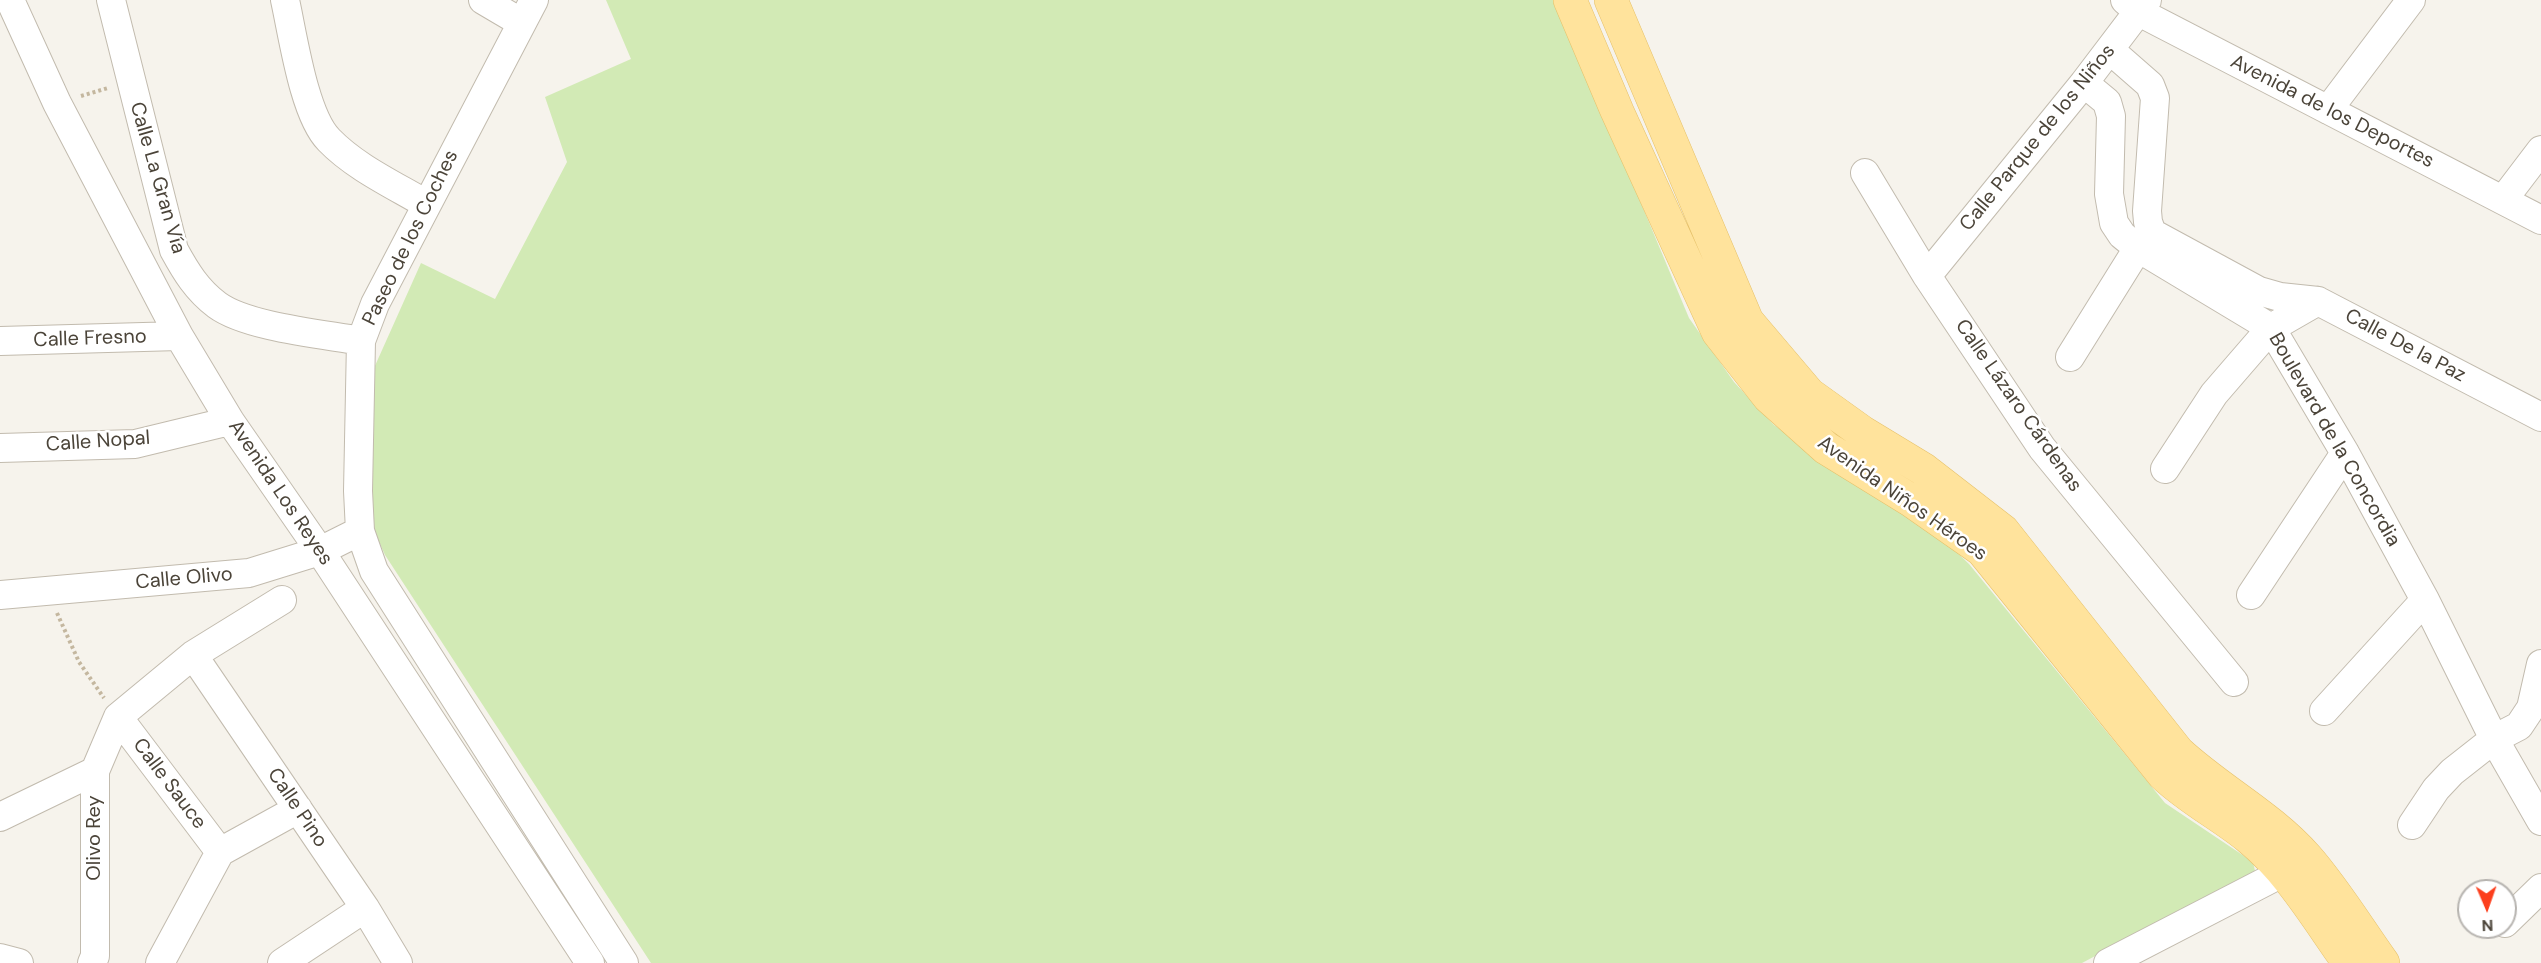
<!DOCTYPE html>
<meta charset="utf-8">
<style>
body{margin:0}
#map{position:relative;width:2541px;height:963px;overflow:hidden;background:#f6f3ec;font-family:"DM Sans",sans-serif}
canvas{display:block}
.north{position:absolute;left:2457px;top:879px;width:60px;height:60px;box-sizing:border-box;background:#fff;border:2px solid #b7b4b0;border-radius:50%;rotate:178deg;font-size:16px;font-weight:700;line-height:24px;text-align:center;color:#4b4439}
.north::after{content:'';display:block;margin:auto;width:21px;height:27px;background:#fc3f1d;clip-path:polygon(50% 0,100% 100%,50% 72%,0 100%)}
</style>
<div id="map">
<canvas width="2541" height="963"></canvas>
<div class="north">N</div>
</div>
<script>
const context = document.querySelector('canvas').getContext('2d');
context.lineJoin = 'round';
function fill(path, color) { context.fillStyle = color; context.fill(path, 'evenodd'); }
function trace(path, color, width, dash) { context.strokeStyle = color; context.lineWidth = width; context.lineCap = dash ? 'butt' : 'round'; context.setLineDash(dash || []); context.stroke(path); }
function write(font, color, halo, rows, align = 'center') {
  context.font = font + ' "DM Sans",sans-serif'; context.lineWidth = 5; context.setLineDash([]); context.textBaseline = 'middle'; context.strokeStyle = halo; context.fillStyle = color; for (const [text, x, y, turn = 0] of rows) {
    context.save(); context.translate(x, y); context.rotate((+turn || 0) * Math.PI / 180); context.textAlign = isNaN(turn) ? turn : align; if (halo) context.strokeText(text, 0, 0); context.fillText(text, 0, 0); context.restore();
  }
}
fill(new Path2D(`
 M606,0H1556L1689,318L1734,382L1774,425L1939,535L1969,564L2165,803L2253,862L2255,871L2082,963H651L385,555L372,526L374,368L421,263L495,299L567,162L545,97L631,59Z`), '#d2eab5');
const minor = new Path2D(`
 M10,0L57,103L179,336L230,421L320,551L590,963
 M111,0L174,250C186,272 197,290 217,305C247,327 322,334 361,341
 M285,0C293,36 304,115 329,140C355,167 394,185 426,204
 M483,0L522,23
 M534,0L375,304L361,341L358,491L360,531L374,571L624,963
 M2125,0L2139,12L2541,220
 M2110,50L2150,85L2155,98L2147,211L2148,222L2152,233L2259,291L2280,297L2318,301
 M2084,83L2107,102L2111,116L2109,194L2114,223L2122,235L2138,248L2271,328L2345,453L2425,600L2494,739L2541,821
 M2328,110L2411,0
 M1865,173L1927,276L2042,448L2234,682
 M2503,200L2541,150
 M1927,276L2084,83L2147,0
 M0,341L179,336
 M2070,357L2138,248
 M0,448L135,444L230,421
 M2165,469L2214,394L2271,328L2318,301L2541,417
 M0,595L249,573L320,551L360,531
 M2251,595L2345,453
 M193,655L365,908L398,963
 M2324,711L2425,600
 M118,717L220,852
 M0,817L95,771
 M2412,825L2436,789L2452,772L2494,739L2519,726L2531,708L2541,664
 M2505,923L2541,888
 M0,958L19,963
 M92,963L95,956V771L118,717L193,655L282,600
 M160,963L220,852L298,809
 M282,963L365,908
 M2108,963L2284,872`);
const major = new Path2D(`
 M1570,0L1617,111L1718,332L1769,397L1826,448L1912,501L1982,550L2163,774C2189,799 2221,815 2248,837C2290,871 2318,920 2349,963
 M1611,0L1747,321L1809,394L1862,432L1923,469L2003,531L2178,752C2219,790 2270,816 2307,858C2335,890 2358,928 2383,963`);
trace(minor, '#c2bbae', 30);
trace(major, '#e6c16a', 34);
trace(new Path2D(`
 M81,96L108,88
 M57,613L79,662L104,698`), '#c4b79f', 4, [3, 3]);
trace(minor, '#fff', 28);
trace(major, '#ffe39c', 33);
write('20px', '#4b4439', '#fff', [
 ["Avenida de los Deportes",2332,112,27],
 ["Calle Parque de los Niños",2038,138,-51],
 ["Calle La Gran Vía",157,178,74],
 ["Paseo de los Coches",411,238,-64],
 ["Calle Fresno",90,339,-2],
 ["Calle De la Paz",2405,346,28],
 ["Calle Lázaro Cárdenas",2018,406,55],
 ["Boulevard de la Concordia",2334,440,60],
 ["Calle Nopal",98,442,-4],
 ["Avenida Los Reyes",280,493,56],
 ["Avenida Niños Héroes",1902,499,35],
 ["Calle Olivo",184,579,-5],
 ["Calle Sauce",169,784,53],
 ["Calle Pino",297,808,56],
 ["Olivo Rey",95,838,-90]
]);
</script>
